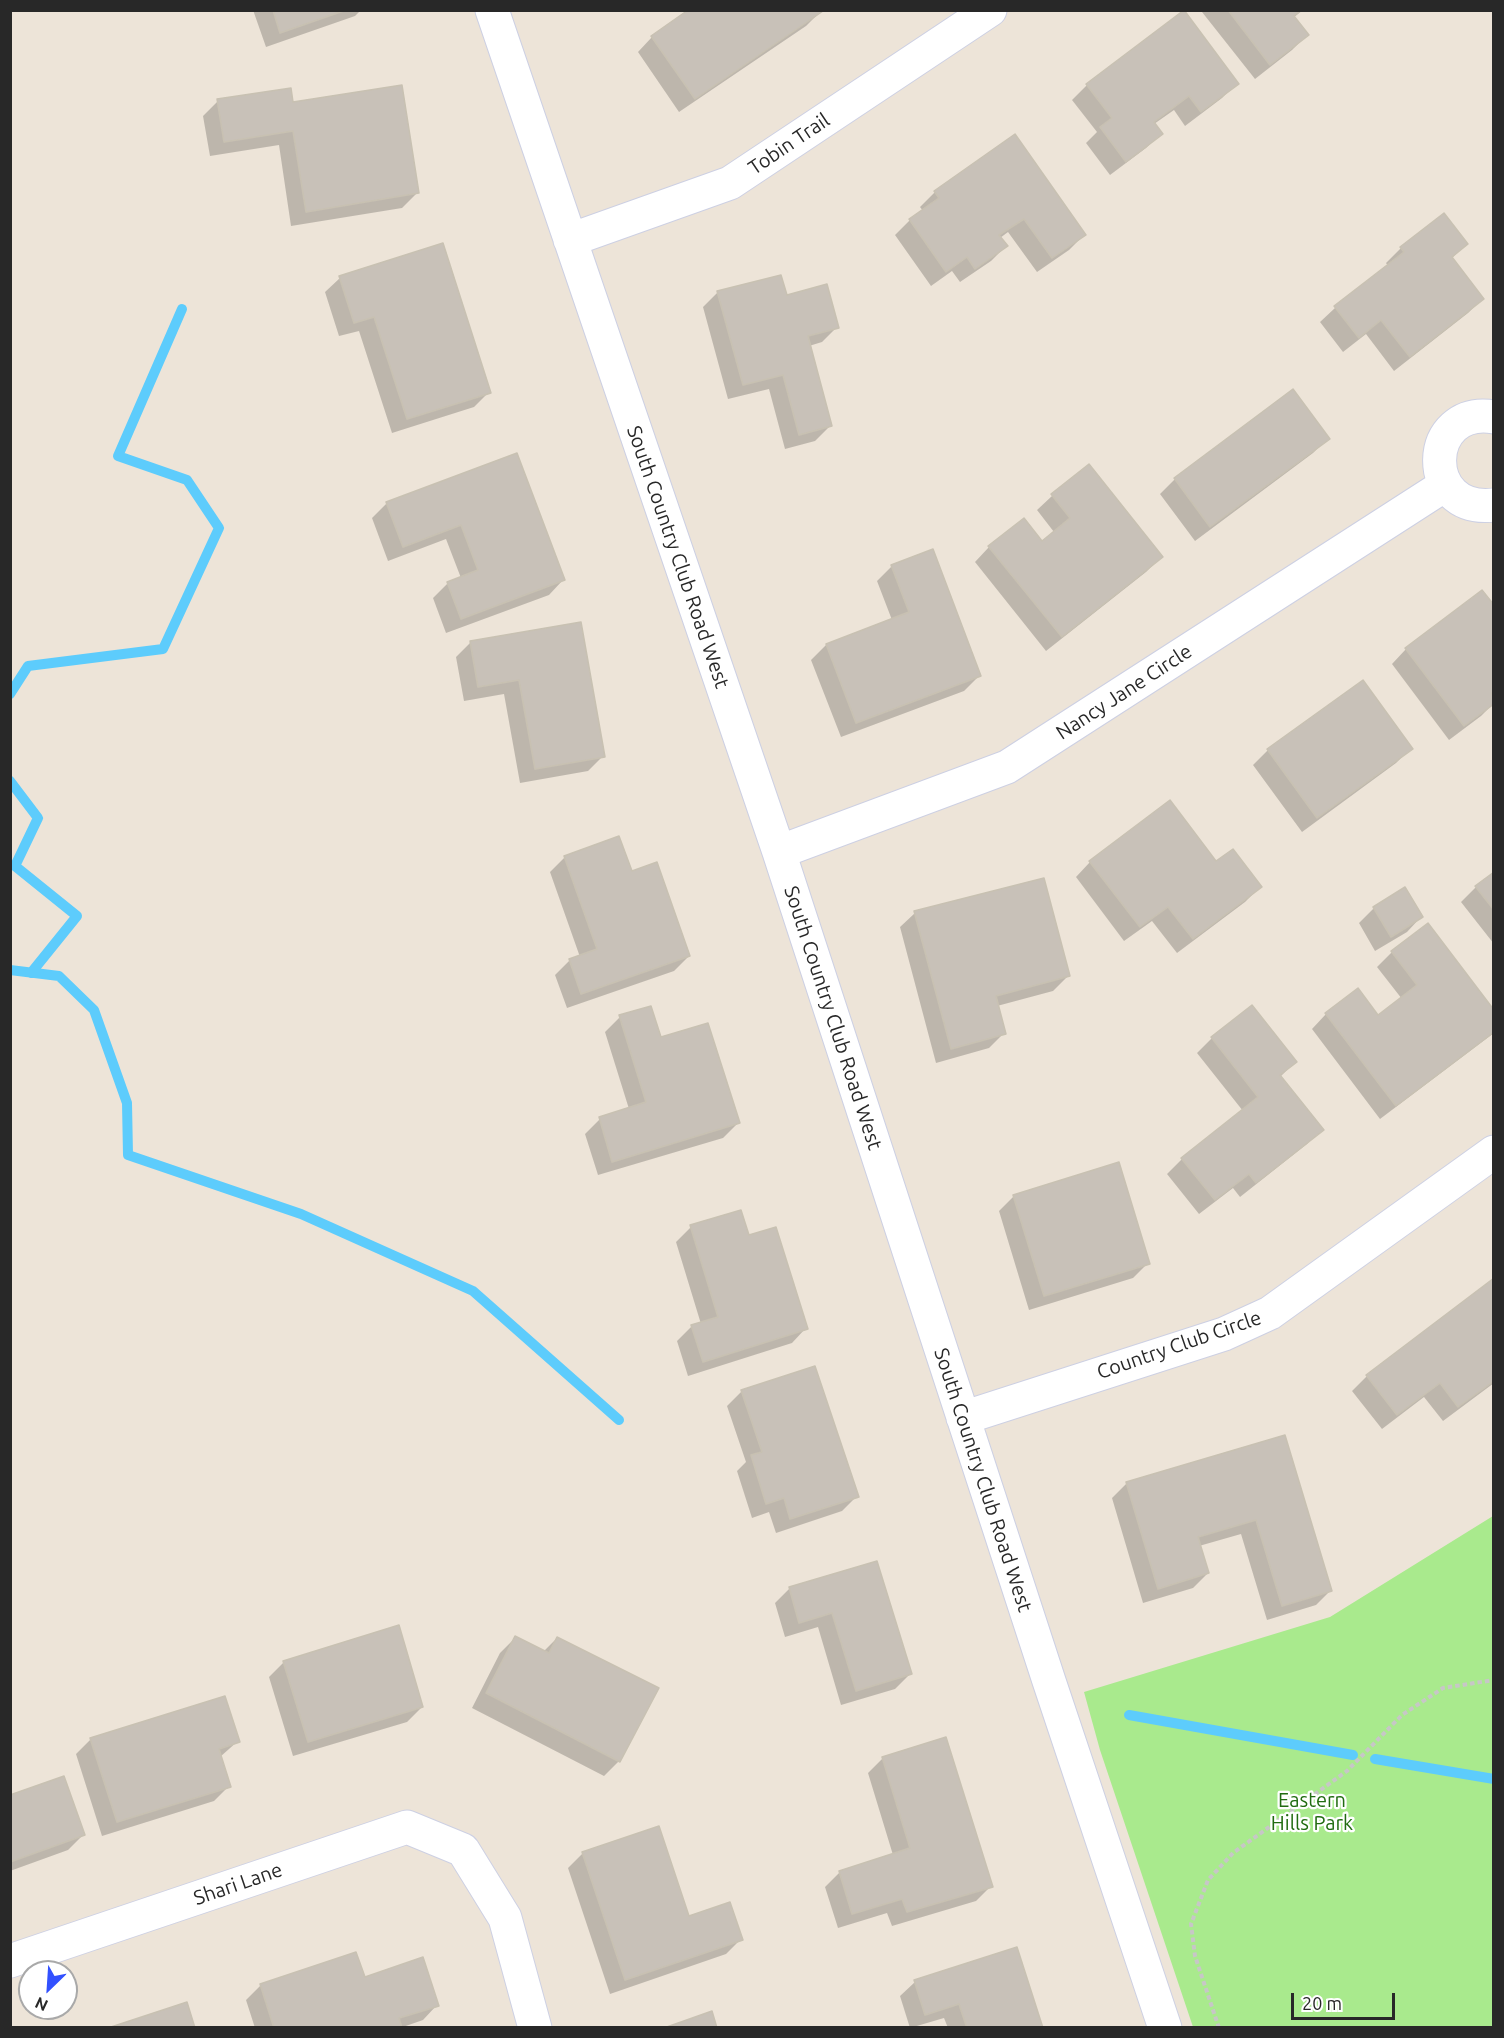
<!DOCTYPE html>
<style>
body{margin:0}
#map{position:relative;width:1504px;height:2038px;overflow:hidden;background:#ede4d8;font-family:Ubuntu,sans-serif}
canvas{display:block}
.frame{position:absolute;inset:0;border:12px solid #282828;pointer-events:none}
.north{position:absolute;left:18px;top:1960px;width:60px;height:60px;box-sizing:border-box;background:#fff;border:2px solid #a9a9a9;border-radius:50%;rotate:205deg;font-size:16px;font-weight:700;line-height:24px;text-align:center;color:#282828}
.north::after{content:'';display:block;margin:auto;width:21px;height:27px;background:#3251ff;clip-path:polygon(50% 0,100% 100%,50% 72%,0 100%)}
.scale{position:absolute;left:1291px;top:1993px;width:104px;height:27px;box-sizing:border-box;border:3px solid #282828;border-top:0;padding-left:8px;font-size:18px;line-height:21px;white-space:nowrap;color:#282828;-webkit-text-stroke:4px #fff;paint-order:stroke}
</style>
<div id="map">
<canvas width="1504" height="2038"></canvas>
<div class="frame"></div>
<div class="north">N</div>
<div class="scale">20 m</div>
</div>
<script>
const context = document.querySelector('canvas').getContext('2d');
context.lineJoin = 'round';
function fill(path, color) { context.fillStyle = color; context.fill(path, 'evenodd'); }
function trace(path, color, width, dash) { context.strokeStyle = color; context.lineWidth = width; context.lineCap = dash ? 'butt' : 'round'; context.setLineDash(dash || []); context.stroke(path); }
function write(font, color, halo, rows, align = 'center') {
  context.font = font + ' Ubuntu,sans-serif'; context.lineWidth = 4.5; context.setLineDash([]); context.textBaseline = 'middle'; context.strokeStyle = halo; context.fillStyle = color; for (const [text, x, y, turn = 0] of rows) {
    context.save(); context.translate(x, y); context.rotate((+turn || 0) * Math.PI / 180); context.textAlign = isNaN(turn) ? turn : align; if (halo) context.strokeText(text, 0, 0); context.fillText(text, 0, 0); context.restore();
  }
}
fill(new Path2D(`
 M1493,1516V2027H1193L1100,1750L1084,1692L1330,1617Z`), '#a9ea8d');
fill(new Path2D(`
 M253,10H361L355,16L266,47Z
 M1204,10H1303L1293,18L1307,35L1292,50L1255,79L1202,12Z
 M821,11L806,26L679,112L638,52L652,37Z
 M1184,12L1237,83L1222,98L1185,126L1174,110L1154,124L1161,134L1146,148L1110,175L1086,143L1097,132L1072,100L1087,85Z
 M218,101L292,104L417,193L402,208L291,226L279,145L210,156L203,116Z
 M935,192L1084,235L1069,250L1037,272L1008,232L1000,238L1006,246L991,261L960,282L952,271L931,286L895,235L910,220L923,211L920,207Z
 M1444,216L1466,244L1451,259L1482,299L1468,313L1394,371L1366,334L1343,352L1320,322L1335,308L1388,266L1386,263L1401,248Z
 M340,278L489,392L474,407L392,433L359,331L339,336L325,292Z
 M718,292L786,297L837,327L822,342L809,346L830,426L815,441L785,449L769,389L728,399L703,307Z
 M1293,391L1328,438L1313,453L1195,541L1160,494L1175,479Z
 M516,455L563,580L549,595L446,633L433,598L448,583L461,578L446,539L388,561L372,518L387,503Z
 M1088,466L1161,557L1146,572L1046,651L975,562L989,547L1041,543L1054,532L1037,510L1052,496Z
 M892,566L979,676L964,691L841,737L811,660L826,645L892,620L877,581Z
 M1494,608V694L1492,695L1494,703L1481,716L1449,740L1392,664L1406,649Z
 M579,623L603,756L588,771L520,783L504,694L464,701L456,657L471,642Z
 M1411,748L1396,763L1302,832L1253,765L1268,750Z
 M565,857L631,873L689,956L674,971L567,1008L555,975L570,960L580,957L550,872Z
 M1090,862L1216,863L1260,887L1245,902L1177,953L1152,921L1124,941L1076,877Z
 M1494,874V944L1461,902L1476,887Z
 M1405,889L1421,917L1407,932L1375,951L1359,923L1374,908Z
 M915,913L1068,976L1053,991L997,1006L1004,1033L989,1048L936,1063L900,927Z
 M1428,925L1494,1012V1033L1380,1119L1312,1029L1326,1014L1378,1017L1402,999L1377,967L1392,952Z
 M1251,1007L1295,1062L1280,1077L1322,1129L1307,1144L1240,1197L1233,1188L1199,1214L1167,1174L1182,1159L1243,1111L1197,1053L1212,1038Z
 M620,1017L660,1039L738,1123L723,1138L598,1175L585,1134L600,1119L629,1109L605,1032Z
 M1014,1196L1148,1263L1133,1278L1029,1310L999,1211Z
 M691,1227L748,1237L806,1328L792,1343L688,1376L677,1341L692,1326L701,1324L676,1242Z
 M1494,1280V1383L1443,1421L1424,1397L1382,1429L1352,1391L1367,1376Z
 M742,1391L857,1496L842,1511L776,1533L769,1512L752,1518L737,1471L746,1462L727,1406Z
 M1284,1437L1331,1590L1316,1605L1267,1620L1241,1534L1199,1546L1208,1573L1193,1588L1143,1603L1112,1498L1127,1483Z
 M876,1563L910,1674L895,1689L841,1705L818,1627L785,1637L775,1603L790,1588Z
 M515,1638L543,1652L557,1638L619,1761L604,1776L472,1708L500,1653Z
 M284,1662L422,1707L407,1722L293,1756L269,1677Z
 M91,1739L238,1741L220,1757L229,1786L214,1801L102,1836L76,1754Z
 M883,1758L991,1886L976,1901L892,1926L887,1913L838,1928L825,1887L840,1872L893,1855L868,1773Z
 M10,1797L83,1835L68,1850L10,1871Z
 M583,1853L688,1918L741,1939L726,1954L610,1994L568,1868Z
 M364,1979L437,2005L423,2020L400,2028H255L246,2000L261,1985Z
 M915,1982L1041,2028H948L944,2018L910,2028L900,1996Z`), '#0003');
trace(new Path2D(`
 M10,694L28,666L163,649L219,528L187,480L118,456L182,309
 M10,781L38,818L15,866L77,916L31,973
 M10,970L59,976L94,1010L127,1103L128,1155L301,1214L473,1291L619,1420
 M1129,1715L1353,1755
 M1375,1759L1494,1779`), '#5dccfc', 10);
const building = new Path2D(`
 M273,10H346L280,33Z
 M688,10H822L823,11L695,99L651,36Z
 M1184,10L1239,84L1201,112L1189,96L1154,122L1163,134L1126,162L1100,127L1112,118L1086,84Z
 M1228,10H1301L1294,16L1309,35L1270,65Z
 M402,85L419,193L306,212L293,131L224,142L217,99L291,88L293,102Z
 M1015,134L1086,235L1052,258L1024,219L999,235L1008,246L975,269L967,257L946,272L909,219L939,198L934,191Z
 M1444,213L1468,244L1452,257L1484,299L1410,357L1381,320L1359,338L1334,306L1404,252L1400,247Z
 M443,243L491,393L407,419L374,317L354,323L339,276Z
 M781,275L787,295L827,284L839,328L808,336L832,426L799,435L783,375L743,385L717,291Z
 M1293,389L1330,439L1210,527L1174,478Z
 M517,453L565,580L461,619L447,582L478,570L461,525L403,547L386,502Z
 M1089,464L1163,557L1062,637L988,546L1024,518L1042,541L1070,518L1051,494Z
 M933,549L981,676L856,723L826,644L909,612L891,565Z
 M1482,590L1494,605V692L1492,693L1494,704L1464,726L1405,648Z
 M581,622L605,757L535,769L519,680L478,687L470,641Z
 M1363,680L1413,749L1317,818L1267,749Z
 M1170,800L1216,861L1233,849L1262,887L1193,939L1168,907L1140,927L1089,861Z
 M619,836L632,871L657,862L690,956L581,994L569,959L597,949L564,856Z
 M1494,872V910L1475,886Z
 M1044,878L1070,976L996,996L1006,1034L951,1049L914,911Z
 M1405,887L1423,917L1391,937L1373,907Z
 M1428,923L1494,1010V1032L1396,1106L1325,1013L1358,988L1378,1015L1417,985L1391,951Z
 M1252,1005L1297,1062L1280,1075L1324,1130L1256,1183L1249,1174L1215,1200L1181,1158L1258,1097L1211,1037Z
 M651,1006L661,1037L708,1023L740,1123L612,1162L599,1117L646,1102L619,1015Z
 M1119,1162L1150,1264L1044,1296L1013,1195Z
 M741,1210L749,1235L776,1227L808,1329L703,1362L691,1325L718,1317L690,1225Z
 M1494,1278V1381L1458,1407L1440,1383L1397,1415L1366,1375Z
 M815,1366L859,1497L790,1519L784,1498L766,1504L751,1455L762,1452L741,1390Z
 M1285,1435L1332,1591L1282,1606L1256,1520L1198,1537L1209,1573L1158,1589L1126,1482Z
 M877,1561L912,1674L856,1691L832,1613L799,1623L789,1587Z
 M399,1625L423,1707L308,1742L283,1661Z
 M515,1636L549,1653L557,1637L659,1688L620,1762L486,1693Z
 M225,1696L240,1742L219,1749L231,1787L117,1822L90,1738Z
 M946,1737L993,1887L907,1912L902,1899L852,1914L839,1871L910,1848L882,1757Z
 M64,1776L85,1835L10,1862V1795Z
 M659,1826L689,1916L730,1902L743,1940L625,1980L582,1852Z
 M1017,1947L1043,2028H967L959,2004L925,2015L914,1980Z
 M356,1952L365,1977L423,1957L439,2006L399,2018L402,2028H274L260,1984Z
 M187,2002L195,2028H108Z
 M712,2011L717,2028H664Z`);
fill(building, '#c8c1b8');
trace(building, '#c8c1b2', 1.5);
const minor = new Path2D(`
 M492,10L779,852L1049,1681L1165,2028
 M570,240L730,183L990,10
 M1494,417C1423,405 1420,514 1494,505
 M779,852L1007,767L1445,485
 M963,1418L1224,1334L1270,1313L1494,1152
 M10,1961L407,1827L463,1850L505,1918L535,2028`);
trace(minor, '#cdd0e3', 35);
trace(new Path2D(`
 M1219,2028L1195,1956L1191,1924L1208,1880L1233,1853L1347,1771L1402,1715L1443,1688L1494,1680`), '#c7c7c7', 4, [4.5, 3]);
trace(minor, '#fff', 33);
write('20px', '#282828', '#fff', [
 ["Tobin Trail",789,144,-34],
 ["South Country Club Road West",678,557,71],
 ["Nancy Jane Circle",1124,692,-33],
 ["South Country Club Road West",833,1018,72],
 ["Country Club Circle",1179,1345,-19],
 ["South Country Club Road West",983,1480,72],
 ["Shari Lane",238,1884,-19]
]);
write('20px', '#216c11', '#fff', [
 ["Eastern",1312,1800],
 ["Hills Park",1312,1823]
]);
</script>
